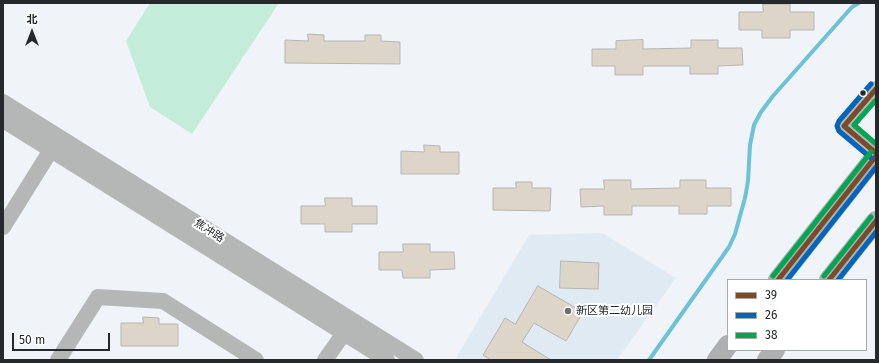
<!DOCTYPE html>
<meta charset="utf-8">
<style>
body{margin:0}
#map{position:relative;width:879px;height:363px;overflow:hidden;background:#f0f4f8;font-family:"Fira Sans","Noto Sans SC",sans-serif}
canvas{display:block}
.frame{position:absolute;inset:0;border:4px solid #26292c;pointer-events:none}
.legend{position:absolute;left:727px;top:279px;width:140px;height:72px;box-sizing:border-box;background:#fff;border:1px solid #a8a9ab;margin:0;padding:5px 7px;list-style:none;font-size:12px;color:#26292c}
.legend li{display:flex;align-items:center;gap:8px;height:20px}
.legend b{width:20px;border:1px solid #a8a9ab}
.north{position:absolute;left:12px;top:12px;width:40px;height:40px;-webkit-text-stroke:3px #fff;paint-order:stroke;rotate:0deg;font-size:11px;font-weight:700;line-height:16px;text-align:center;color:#26292c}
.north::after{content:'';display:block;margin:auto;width:14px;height:18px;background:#26292c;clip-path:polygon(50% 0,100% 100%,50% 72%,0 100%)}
.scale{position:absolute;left:12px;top:333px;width:98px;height:18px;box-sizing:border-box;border:2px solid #26292c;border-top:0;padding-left:5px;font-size:12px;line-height:14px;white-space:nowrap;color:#26292c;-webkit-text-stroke:3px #fff;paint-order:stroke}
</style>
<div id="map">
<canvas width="879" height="363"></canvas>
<div class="frame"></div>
<ul class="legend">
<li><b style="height:5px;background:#7a4b2a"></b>39</li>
<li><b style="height:5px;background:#0065bd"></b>26</li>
<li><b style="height:5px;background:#00a651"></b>38</li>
</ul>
<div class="north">北</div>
<div class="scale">50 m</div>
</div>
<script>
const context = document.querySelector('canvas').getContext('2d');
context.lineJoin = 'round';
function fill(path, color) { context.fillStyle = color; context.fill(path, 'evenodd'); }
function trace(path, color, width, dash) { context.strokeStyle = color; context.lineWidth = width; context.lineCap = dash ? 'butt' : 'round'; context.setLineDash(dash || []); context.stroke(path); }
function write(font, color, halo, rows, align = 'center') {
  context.font = font + ' "Fira Sans","Noto Sans SC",sans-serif'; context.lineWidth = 4; context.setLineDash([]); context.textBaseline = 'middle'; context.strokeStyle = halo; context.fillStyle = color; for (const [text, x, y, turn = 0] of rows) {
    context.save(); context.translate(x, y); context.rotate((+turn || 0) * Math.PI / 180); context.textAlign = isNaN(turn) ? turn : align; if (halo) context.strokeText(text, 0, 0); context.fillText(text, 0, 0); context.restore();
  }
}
fill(new Path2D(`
 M602,233L676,278L617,360H458L456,358L529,235Z`), '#e0eaf3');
fill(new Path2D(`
 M150,3H279L192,134L150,107L126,41Z`), '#c4ecda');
trace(new Path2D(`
 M649,360L729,247L735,234L745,198L748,181L750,145L754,125L761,112L773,96L852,7L859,3`), '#6cc2d7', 4);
const building = new Path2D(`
 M763,4H790V12H814V30H790V38H762V30H739V12H763Z
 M308,34L324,35V41H365V35H381V41L400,42V64L285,63V40L308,41Z
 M643,40V49L691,48V40H718V48H742L743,65L718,66V74H690V66H643V75H615V66H592V49H616V41Z
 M424,145L440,146V152H459V174H401V151L424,152Z
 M604,180H631V189L680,188V180H706V188H731V206H707V214H679V206H632V215H604V206L581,207L580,189H604Z
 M516,182H532V188H551L550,211L493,210V188H516Z
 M325,198H352V206H377V224H352V232H325V224H301V206H325Z
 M403,244H430V252H454L455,269L430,270V278H403L402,270H379V252H403Z
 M561,261L599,263L598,289L560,288Z
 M538,286L583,312L566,341L534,323L522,342L551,360H491L483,355L505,318L515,324Z
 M143,317L159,318V324H178V346H121V323H143Z`);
fill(building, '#ddd5c8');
trace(building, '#b5b5b6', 1);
trace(new Path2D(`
 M876,89L844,126L876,153
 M3,102L416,360
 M3,120L387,360
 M3,227L51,150
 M58,360L98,297L163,301L256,360
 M325,360L344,333`), '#b5b7b7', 16);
trace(new Path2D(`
 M778,280L876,156
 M829,280L876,221
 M717,360L728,345
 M767,360L775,350`), '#adafb0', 20);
trace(new Path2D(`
 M876,89L844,126L876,153
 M778,280L876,156
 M829,280L876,221`), '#7a4b2a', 5);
trace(new Path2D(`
 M871,84L839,121L837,126L839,131L871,158
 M787,280L876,167
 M838,280L876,232`), '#0065bd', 5);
trace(new Path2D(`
 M876,100L854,125L876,144
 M773,276L871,152
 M824,276L871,217`), '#00a651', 5);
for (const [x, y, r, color] of [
 [863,93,3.5,"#26292c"],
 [568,311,4,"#6d7073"]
]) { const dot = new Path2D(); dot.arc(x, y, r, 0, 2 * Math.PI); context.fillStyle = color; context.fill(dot); trace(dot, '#fff', 1.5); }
write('11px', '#26292c', '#fff', [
 ["焦冲路",209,231,32]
]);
write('11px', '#26292c', '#fff', [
 ["新区第二幼儿园",576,311]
], 'left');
</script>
